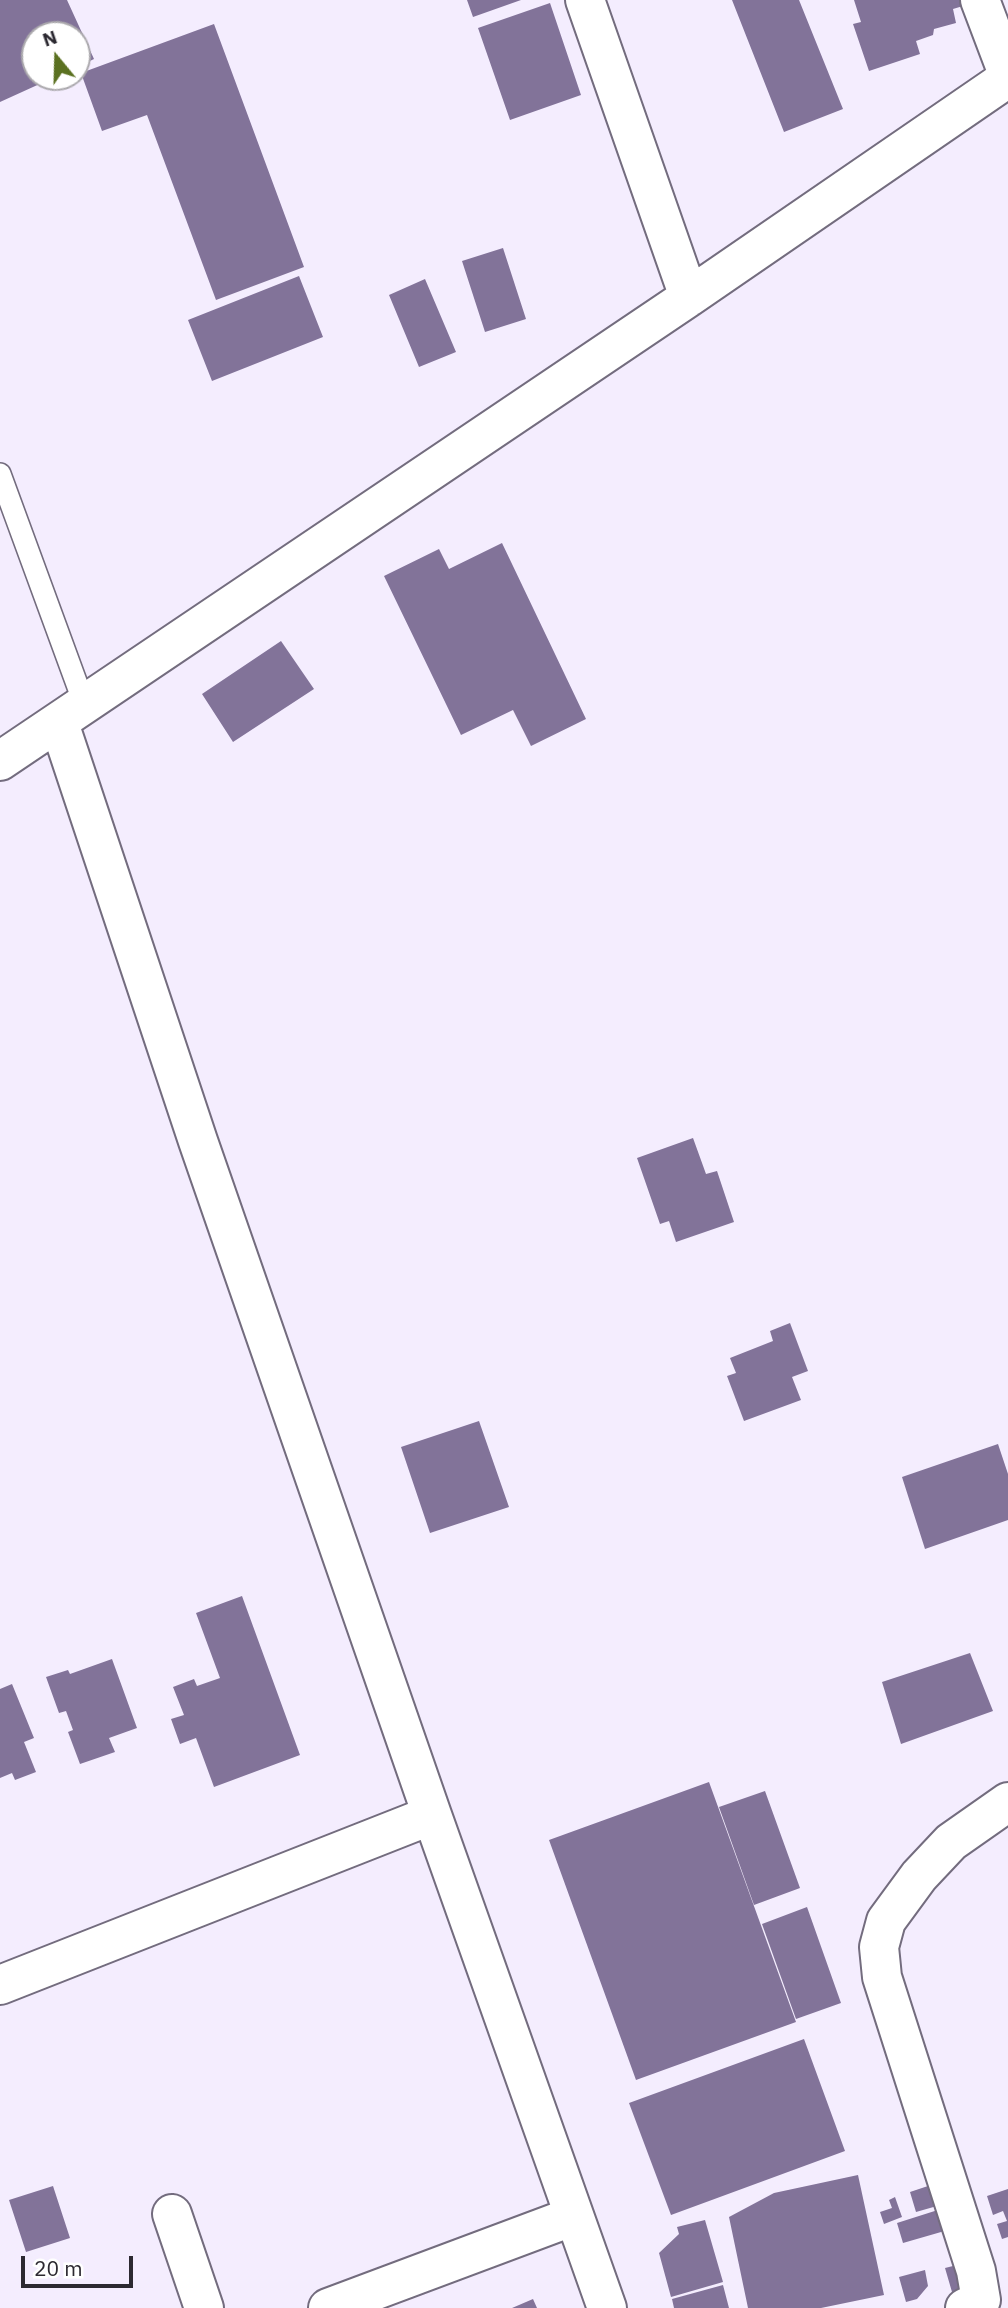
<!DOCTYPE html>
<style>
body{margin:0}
#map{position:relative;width:1008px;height:2308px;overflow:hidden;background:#f4edfe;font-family:"IBM Plex Sans",sans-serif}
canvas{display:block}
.north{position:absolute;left:21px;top:21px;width:70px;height:70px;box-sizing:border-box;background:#fff;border:2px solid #aba9ad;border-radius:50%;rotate:341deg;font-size:19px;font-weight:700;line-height:28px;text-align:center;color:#2c2931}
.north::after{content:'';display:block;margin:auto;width:24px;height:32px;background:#5b7121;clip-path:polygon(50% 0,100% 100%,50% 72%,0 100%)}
.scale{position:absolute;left:21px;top:2256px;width:112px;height:32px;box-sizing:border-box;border:4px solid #2c2931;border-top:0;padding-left:9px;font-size:21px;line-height:24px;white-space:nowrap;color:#2c2931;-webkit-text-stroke:5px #fff;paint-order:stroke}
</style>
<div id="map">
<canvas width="1008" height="2308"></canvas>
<div class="north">N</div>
<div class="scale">20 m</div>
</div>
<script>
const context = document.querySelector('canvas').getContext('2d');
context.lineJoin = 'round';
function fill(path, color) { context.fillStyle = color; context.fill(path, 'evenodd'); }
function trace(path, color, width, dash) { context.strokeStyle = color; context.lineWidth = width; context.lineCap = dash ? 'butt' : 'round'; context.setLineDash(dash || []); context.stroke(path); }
fill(new Path2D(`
 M0,0H67L94,59L77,67V35H35V77H55L0,102Z
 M467,0H521L473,17Z
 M732,0H799L843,109L784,132Z
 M854,0H962L963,6L953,9L956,23L934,29L933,35L916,41L920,54L869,71L853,24L861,22Z
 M550,3L581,95L510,120L478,28Z
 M214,24L304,267L216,300L147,115L102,131L81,73Z
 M503,248L526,319L485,332L462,261Z
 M299,276L323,337L212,381L188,320Z
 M425,279L456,352L419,367L389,295Z
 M502,543L586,719L531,746L513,710L461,735L384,576L439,549L449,569Z
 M281,641L314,689L233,742L202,694Z
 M693,1138L706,1174L717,1171L734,1222L676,1242L669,1221L660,1224L637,1158Z
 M790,1323L808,1371L792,1377L801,1400L744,1421L727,1376L736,1373L730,1358L773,1341L770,1331Z
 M479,1421L509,1507L430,1533L401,1447Z
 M998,1444L1008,1474V1520L925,1549L902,1477Z
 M242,1596L300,1755L214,1787L196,1738L180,1744L171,1719L184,1715L173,1687L194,1679L197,1686L220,1678L196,1613Z
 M970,1653L993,1711L901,1744L882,1682Z
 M112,1659L137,1728L109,1738L115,1752L80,1764L68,1732L73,1730L66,1711L59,1713L46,1677L68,1670L70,1674Z
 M12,1684L34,1738L24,1742L36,1772L15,1780L12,1773L0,1778V1689Z
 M709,1782L796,2022L636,2080L549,1840Z
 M765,1791L800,1888L754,1905L719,1807Z
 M807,1907L841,2003L796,2019L762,1924Z
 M804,2039L845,2151L671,2215L629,2103Z
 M858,2175L884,2295L821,2308H748L729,2217L774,2193Z
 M931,2185L937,2206L916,2212L910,2192Z
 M53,2186L70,2238L26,2252L9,2200Z
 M1008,2189V2237L1002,2239L997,2224L1007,2221L1003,2211L993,2215L987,2196Z
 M895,2197L902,2217L884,2224L880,2212L892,2208L889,2200Z
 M941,2209L948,2230L903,2243L897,2223Z
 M705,2220L723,2282L671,2297L659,2253L679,2234L677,2227Z
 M965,2263L961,2290L952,2292L945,2268Z
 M925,2270L928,2286L917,2299L906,2302L899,2277Z
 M723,2285L729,2308H674L672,2299Z
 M533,2299L537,2308H512Z`), '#827399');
const lane = new Path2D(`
 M0,474L85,706`);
const street = new Path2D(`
 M585,0L689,297
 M980,0L1008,74
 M59,723L198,1141L432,1815L607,2308
 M0,761L689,297L1008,78
 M0,1985L432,1815
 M172,2214L204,2308
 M328,2308L574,2216
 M965,2308L981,2300L976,2271L882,1977L879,1947L886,1921L919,1876L951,1842L1008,1802`);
trace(lane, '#736c7e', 24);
trace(street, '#736c7e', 42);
trace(lane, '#fff', 21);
trace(street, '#fff', 38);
</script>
